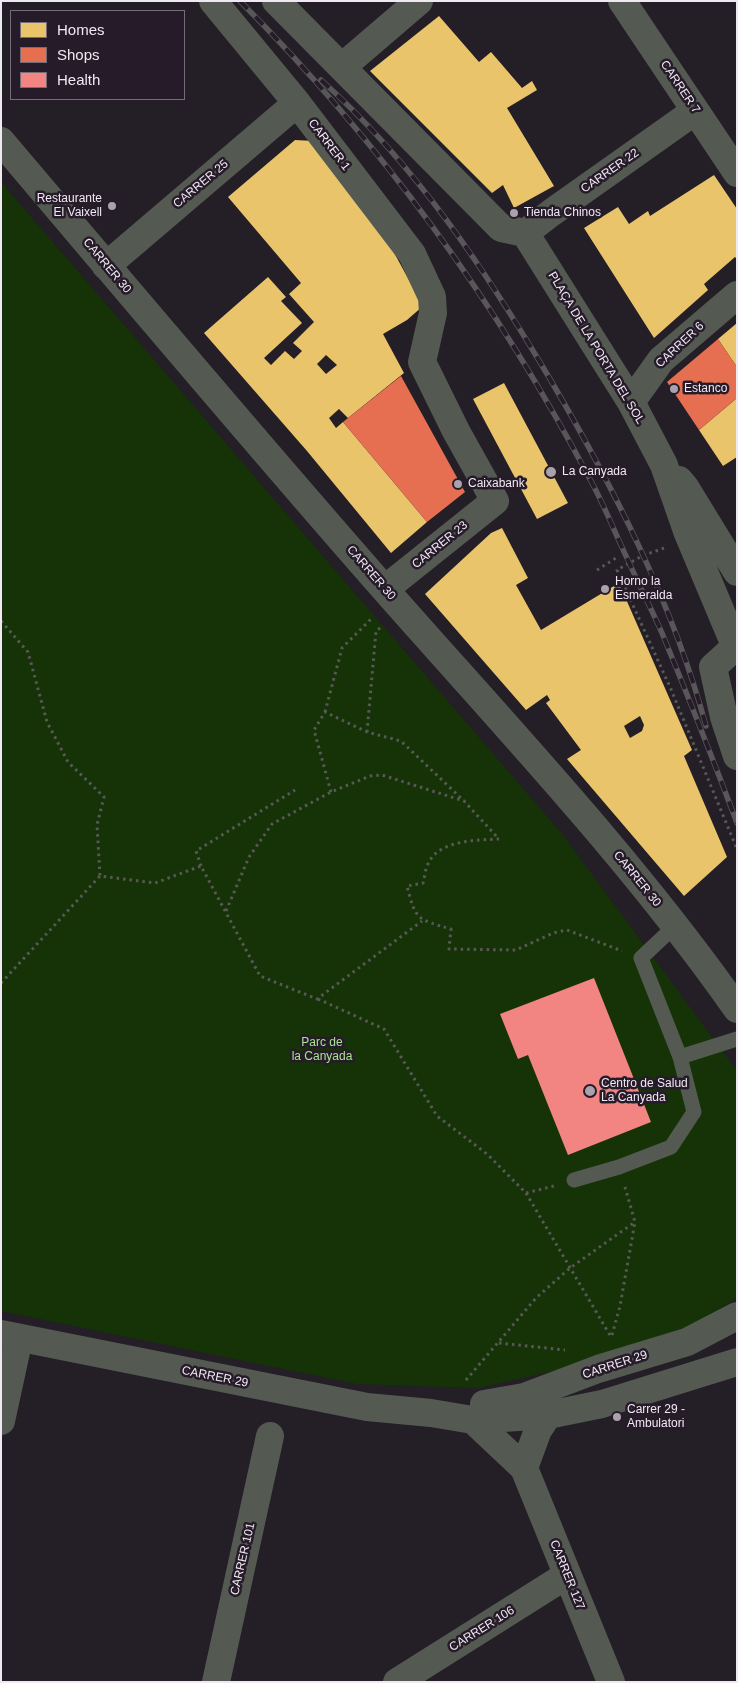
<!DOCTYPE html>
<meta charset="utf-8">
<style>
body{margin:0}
#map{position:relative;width:738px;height:1683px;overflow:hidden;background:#241e26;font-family:Arial,sans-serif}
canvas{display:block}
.frame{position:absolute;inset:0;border:2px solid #f0e8f2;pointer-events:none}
.legend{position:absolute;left:10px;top:10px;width:175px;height:90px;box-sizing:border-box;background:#261b29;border:1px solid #776d79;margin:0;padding:6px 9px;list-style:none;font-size:15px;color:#f0e8f2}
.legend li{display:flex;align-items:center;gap:10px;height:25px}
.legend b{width:25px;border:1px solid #776d79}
</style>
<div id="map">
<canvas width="738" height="1683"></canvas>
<div class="frame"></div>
<ul class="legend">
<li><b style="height:14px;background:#e9c46a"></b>Homes</li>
<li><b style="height:14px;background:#e76f51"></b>Shops</li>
<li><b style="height:14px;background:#f28482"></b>Health</li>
</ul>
</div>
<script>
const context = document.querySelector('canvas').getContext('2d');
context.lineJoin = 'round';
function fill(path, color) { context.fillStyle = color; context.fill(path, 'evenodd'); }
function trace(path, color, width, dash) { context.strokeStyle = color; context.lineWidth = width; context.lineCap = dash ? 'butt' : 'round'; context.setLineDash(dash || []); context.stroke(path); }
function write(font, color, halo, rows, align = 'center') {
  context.font = font + ' Arial,sans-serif'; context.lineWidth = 5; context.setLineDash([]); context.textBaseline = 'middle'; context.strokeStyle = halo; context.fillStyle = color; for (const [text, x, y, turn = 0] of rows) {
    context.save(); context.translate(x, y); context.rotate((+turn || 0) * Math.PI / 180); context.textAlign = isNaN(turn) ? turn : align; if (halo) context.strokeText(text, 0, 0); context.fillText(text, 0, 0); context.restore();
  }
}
fill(new Path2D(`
 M1,182L563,835L737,1071V1298L673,1337L571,1367L478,1388L357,1384L1,1311Z`), '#163308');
fill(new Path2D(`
 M439,16L479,62L491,52L522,88L532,81L537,90L507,108L554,186L514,208L503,185L492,193L370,71Z
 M295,140L314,141L391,247L423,306L407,320L383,334L404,373L348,418L339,409L329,418L336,428L343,422L427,522L391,553L307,451L204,333L268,277L286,297L281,301L302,323L264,358L271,365L285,351L294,359L302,351L293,343L314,322L289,294L301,283L228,197ZM326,355L337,365L326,374L317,364Z
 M714,175L737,209V259L735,257L704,284L708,290L654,338L584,228L618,207L629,224L648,211L650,216Z
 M737,323V367L718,339Z
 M504,383L568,503L537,519L473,399Z
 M737,398V457L723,466L699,430Z
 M502,528L528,578L516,585L541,630L619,583L692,750L684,756L727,857L684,896L567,759L581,750L546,703L550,700L547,695L526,710L425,594L491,533ZM640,716L644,725L642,731L630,738L624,726Z`), '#e9c46a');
fill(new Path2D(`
 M718,339L737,367V398L699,430L667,382Z
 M401,376L465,492L427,522L343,422Z`), '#e76f51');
fill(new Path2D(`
 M594,978L651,1122L568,1155L528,1055L518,1059L500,1014Z`), '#f28482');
trace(new Path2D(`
 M664,548L642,556L617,570L670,687L737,849
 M597,570L616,558
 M1,621L28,652L47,722L68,762L104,797L97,825L100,876
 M325,712L342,648L373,617
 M367,732L376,631L380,628
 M331,792L314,730L325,712L367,732L401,741L464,801L498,838
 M499,839C477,840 438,840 428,864C425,869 425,877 423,883L407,886C416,921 417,919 451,929L449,949L516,950L553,933L567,930L622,951
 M201,866L196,851L295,790
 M226,911L249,857L272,824L331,792L370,776L382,775L464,801
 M1,983L100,876L155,883L201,866L260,976L317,999L422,921
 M318,999L384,1029L437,1116L487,1154L526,1193L554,1186
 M526,1193L611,1337
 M612,1335L620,1306L635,1222L625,1187
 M499,1343L565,1350
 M466,1380L536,1298L570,1268L635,1222`), '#585957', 3, [2.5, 4]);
trace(new Path2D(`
 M680,1057L737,1039
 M574,1180L619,1167L671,1147L694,1112L680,1057L641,958L675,926`), '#545952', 15);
trace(new Path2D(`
 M213,1L297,103L412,254L432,297L433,313L422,362L456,431L495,501L385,589
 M276,1L501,228L525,233
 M622,1L737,173
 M342,67L419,1
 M1,141C129,292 257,444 388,593C507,728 633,861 737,1009
 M525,233L631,402L664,465L687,531L737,650
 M525,233L551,213L695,111
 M106,266L297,103
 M631,402L661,360L737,295
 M679,480L685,487L737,572
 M735,647L713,667L724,717L737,756
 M1,1334L367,1407L431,1413L473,1420L548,1415L602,1404L737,1362
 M484,1404L524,1397L598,1369L687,1342L737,1316
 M473,1420L524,1468L611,1682
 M1,1421L19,1338
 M524,1468L538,1430L548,1415
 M216,1682L270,1436
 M397,1682L567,1575`), '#545952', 28);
const rail = new Path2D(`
 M240,1C381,143 499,306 592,483C605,507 615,533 627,558C638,583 651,608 662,633C688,696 713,759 737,823
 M321,80C416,165 486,271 550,379C614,488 673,604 706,726`);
trace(rail, '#585659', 5.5);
trace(rail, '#261b29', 4, [11]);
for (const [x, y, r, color] of [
 [112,206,5,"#a9a1ab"],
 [514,213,5,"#a9a1ab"],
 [674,389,5,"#a9a1ab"],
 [551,472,6,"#a9a1ab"],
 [458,484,5,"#a9a1ab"],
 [605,589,5,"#a9a1ab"],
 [590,1091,6,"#a9a1ab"],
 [617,1417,5,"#a9a1ab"]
]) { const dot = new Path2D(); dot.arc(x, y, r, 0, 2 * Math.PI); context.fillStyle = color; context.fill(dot); trace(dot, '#261b29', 2); }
write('12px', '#f0e8f2', '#261b29', [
 ["CARRER 7",680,87,56],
 ["CARRER 1",329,145,53],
 ["CARRER 22",610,171,-35],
 ["CARRER 25",201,184,-40],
 ["CARRER 30",107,266,50],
 ["CARRER 6",680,345,-43],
 ["PLAÇA DE LA PORTA DEL SOL",596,348,59],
 ["CARRER 23",440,545,-39],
 ["CARRER 30",371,573,49],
 ["CARRER 30",637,879,51],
 ["CARRER 29",615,1365,-18],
 ["CARRER 29",215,1377,11],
 ["CARRER 101",243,1559,-77],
 ["CARRER 127",567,1575,68],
 ["CARRER 106",482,1629,-32]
]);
write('12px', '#f0e8f2', '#261b29', [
 ["Restaurante",102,199,"right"],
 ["El Vaixell",102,213,"right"],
 ["Tienda Chinos",524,213],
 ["Estanco",684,389],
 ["La Canyada",562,472],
 ["Caixabank",468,484],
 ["Horno la",615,582],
 ["Esmeralda",615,596],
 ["Centro de Salud",601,1084],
 ["La Canyada",601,1098],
 ["Carrer 29 -",627,1410],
 ["Ambulatori",627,1424]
], 'left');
write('12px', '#a8e293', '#261b29', [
 ["Parc de",322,1043],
 ["la Canyada",322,1057]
]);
</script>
